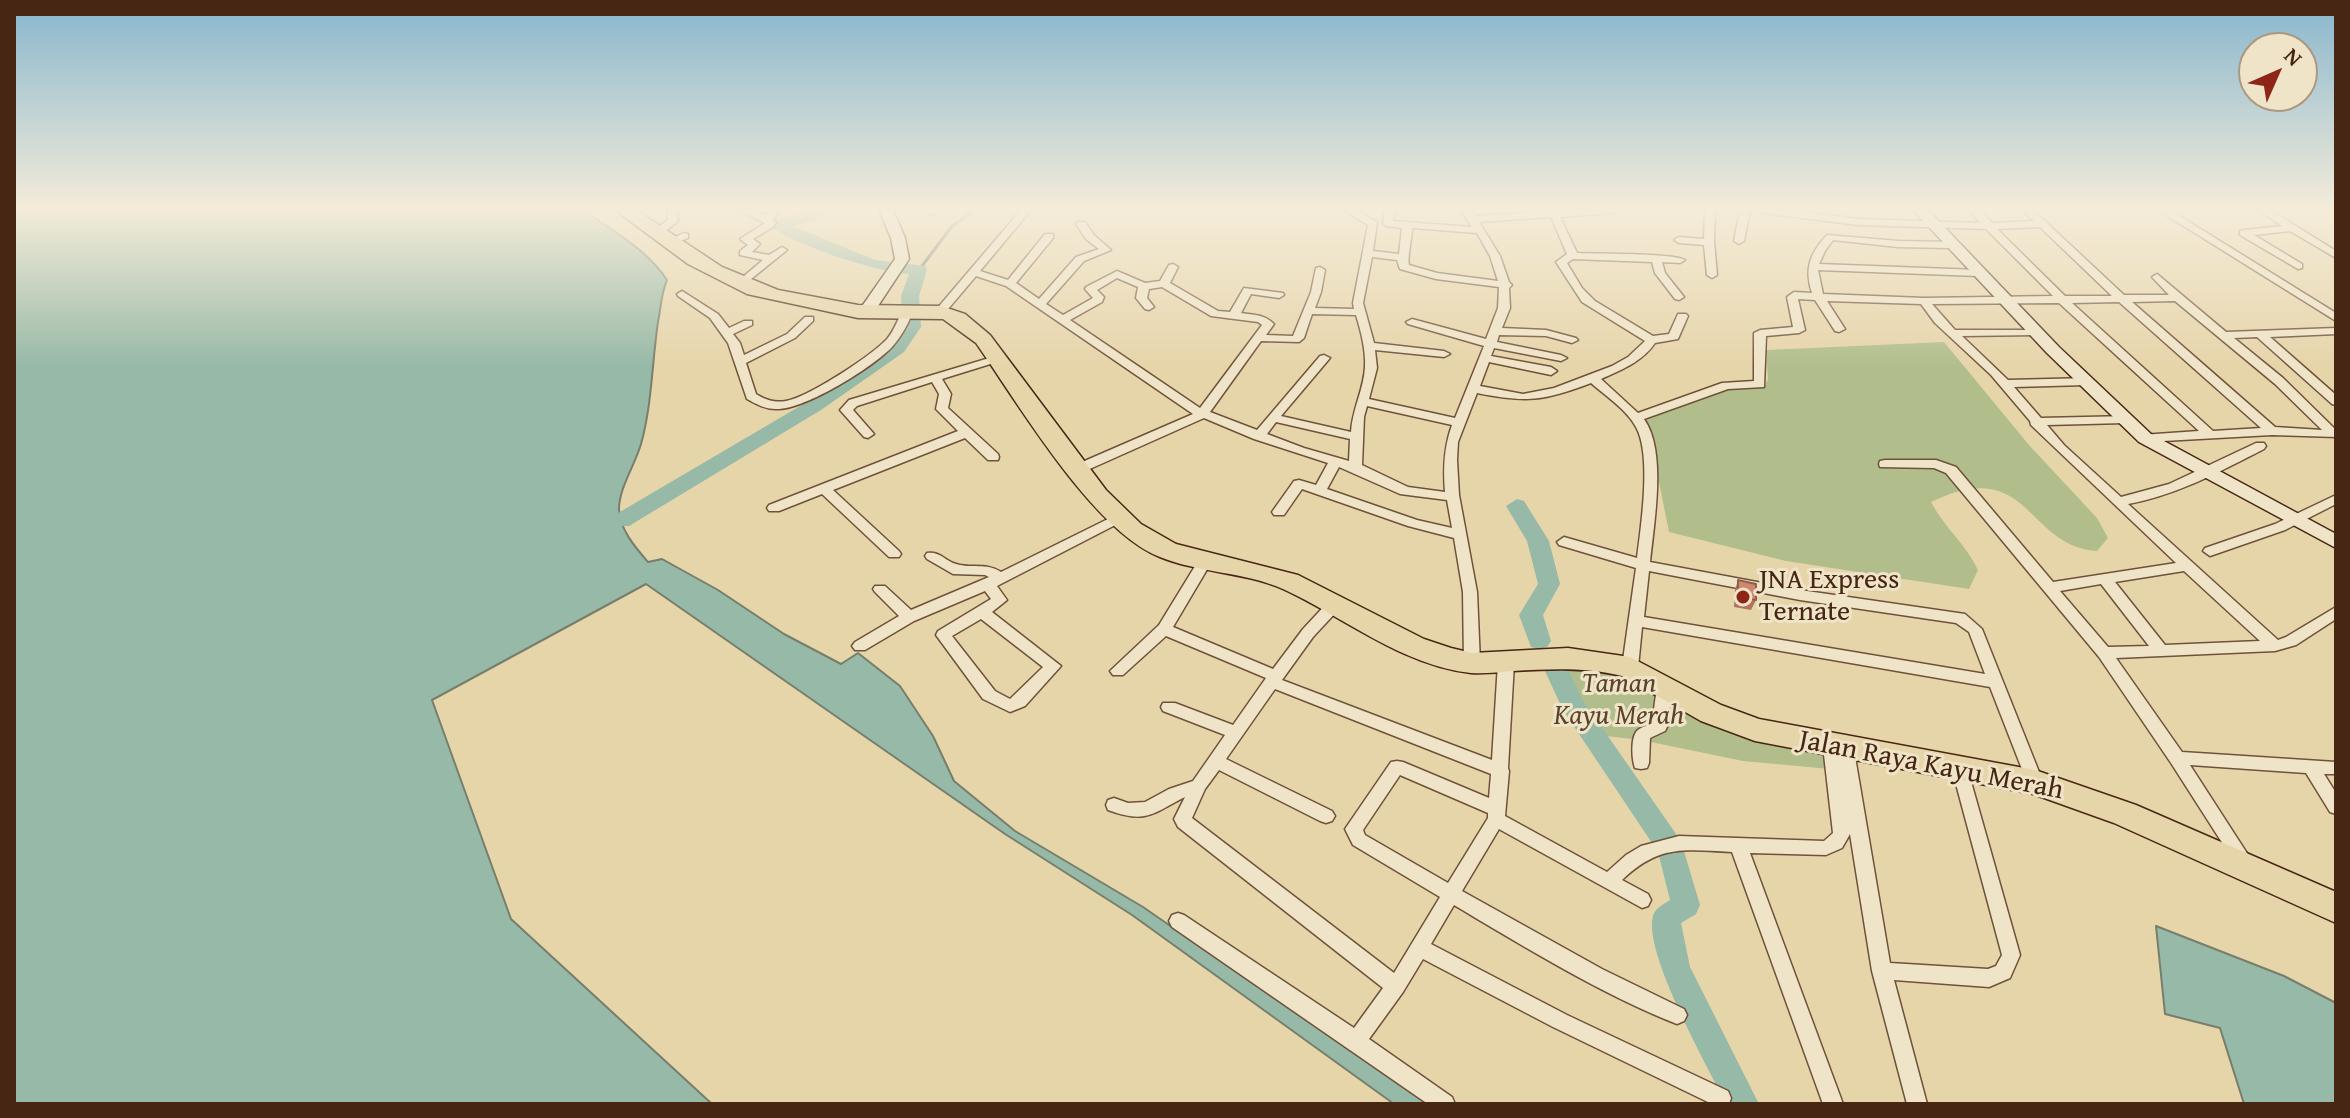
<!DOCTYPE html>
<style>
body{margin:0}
#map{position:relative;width:2350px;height:1118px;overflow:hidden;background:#e7d5aa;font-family:"Gentium Book Plus",serif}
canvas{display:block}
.frame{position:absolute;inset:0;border:16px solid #472614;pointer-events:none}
.north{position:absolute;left:2238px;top:32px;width:80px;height:80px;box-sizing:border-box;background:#efe4c8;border:2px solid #ac9880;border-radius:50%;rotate:45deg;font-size:22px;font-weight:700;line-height:32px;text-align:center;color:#472614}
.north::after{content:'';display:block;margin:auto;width:28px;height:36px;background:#8f2418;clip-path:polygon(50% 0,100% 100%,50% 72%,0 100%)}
</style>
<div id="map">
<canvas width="2350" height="1118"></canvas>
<div class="frame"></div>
<div class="north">N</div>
</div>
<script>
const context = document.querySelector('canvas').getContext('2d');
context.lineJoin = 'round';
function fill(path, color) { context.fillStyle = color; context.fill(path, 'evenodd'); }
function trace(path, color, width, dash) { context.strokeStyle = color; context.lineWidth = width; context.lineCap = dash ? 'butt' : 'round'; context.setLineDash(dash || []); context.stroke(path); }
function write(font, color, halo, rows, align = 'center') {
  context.font = font + ' "Gentium Book Plus",serif'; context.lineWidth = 6; context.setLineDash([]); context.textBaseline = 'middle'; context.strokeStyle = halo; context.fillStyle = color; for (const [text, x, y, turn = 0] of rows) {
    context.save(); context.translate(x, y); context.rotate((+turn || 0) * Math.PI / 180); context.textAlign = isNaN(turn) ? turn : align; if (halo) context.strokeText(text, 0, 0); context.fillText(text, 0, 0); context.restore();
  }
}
fill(new Path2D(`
 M1944,342L2029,445L2097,518L2108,538L2097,551C2025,546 2030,454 1931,502C1944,527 1966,544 1978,570L1969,589L1786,561L1669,532L1646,417L1735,387L1764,388L1768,379L1766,350Z
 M1571,660L1825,739L1830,769L1743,761L1641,740L1597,735L1574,700L1561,672Z`), '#b1be8c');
const water = new Path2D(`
 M14,210H584C613,232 647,249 667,280C661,294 661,307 658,322C652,362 652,405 641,444C635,465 619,488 619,509C620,530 635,547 648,562L662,559L718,590L784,634L841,664L858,653L900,686L933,736L954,781L1015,831L1143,907L1428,1104H1394L1132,915L1005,834L646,584L432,700L511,919L712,1104H14Z
 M2156,926L2284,976L2336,1003V1104H2244L2220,1028L2165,1014Z`);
fill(water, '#97b9a7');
trace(water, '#777e6c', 2);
trace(new Path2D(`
 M919,270L952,226L975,210`), '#777e6c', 3);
fill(new Path2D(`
 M810,210H827L816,220L793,226L875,260L925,266L927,270L919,296L921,327L904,352L821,410L629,526H613L610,521L613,516L807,402L892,344L903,327L901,296L909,274C880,273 792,245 772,226L779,220Z
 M1517,499L1524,501L1549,541L1560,584L1543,615L1551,641L1547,647L1539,649L1531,647L1519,615L1538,584L1527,541L1506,506Z
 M1556,660L1565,663L1582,699L1681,841L1700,905L1696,914L1681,923L1690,967L1759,1104H1726C1708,1067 1643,953 1653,916C1655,908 1664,904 1670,900L1658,852L1563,710L1544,669L1547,663Z`), '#97b9a7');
const street = new Path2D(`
 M667,210H677L678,221L659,236H651V232L668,220Z
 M738,210H752L765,215L770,210H781L772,219L776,222L773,227L753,239L760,244L752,252L769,255L782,247L787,250L741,287L737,286V282L763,260L740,255V251L748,245L740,239L765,223Z
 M928,210H938L932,215L929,214Z
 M1021,210H1031L980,271L1008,280L1045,234H1053V238L1016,283L1039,299L1076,257L1099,249L1086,239L1076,224L1077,222H1085L1094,235L1111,250L1084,261L1046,304L1063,315L1093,298L1085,289L1086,287L1117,271L1145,283L1160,281L1169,265L1173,264L1178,267L1170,283L1218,311L1230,312L1244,288L1283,293L1284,295L1279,298L1251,294L1241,313C1254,315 1264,314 1274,324L1266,335L1293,336L1311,292L1316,268L1320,267L1325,270L1321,292L1315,308L1354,309L1353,303L1368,225L1343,210H1356L1377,222L1373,251L1399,254L1402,228L1386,226L1383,223L1385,210H1395L1393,221L1472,227L1461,210H1471L1475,216L1566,210H1617L1612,213L1560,217L1577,253C1598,254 1673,253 1685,260L1680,263L1662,262L1665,273L1684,297L1679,300L1675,299L1655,273L1652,262L1573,259L1567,263L1582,288L1595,301L1653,336L1669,334L1678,314H1686L1688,316L1678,339L1655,343C1642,362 1621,370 1601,379L1638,413L1722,383L1754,381V333L1760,330L1793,327L1787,297L1794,292L1812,293C1804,269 1810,253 1827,235L1898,241L1951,242L1956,245L1951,248L1898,247L1833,240L1825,251L1819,264L1978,270L1983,273L1978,276L1818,270L1823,294L1924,298L2053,296L1986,229L1858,225L1763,213L1758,210H1788L1858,219L1980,223L1969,210H1980L1992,223L2034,221L2022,210H2033L2124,295H2169L2152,277L2157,274L2226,332L2336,328V334L2270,337L2336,395V405L2332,404L2257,337L2234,338L2283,378L2336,430V437L2272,435L2145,442L2139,438L2141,435L2199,431L2059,303L1932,304L1955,330H2040V334L2036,335L1962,336L2008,380L2090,378V384L2086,385L2014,387L2041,418L2129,416L2131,419L2125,423L2047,425L2064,445L2121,497L2169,484L2256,443H2264L2266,446L2264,449C2221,471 2177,495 2128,504L2278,640L2286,637L2336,607V619L2296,645L2275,651L2116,658L2182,752L2336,762V774H2324L2336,793V814L2330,812L2306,773L2190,765L2252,861L2249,866L2243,868L2237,866L2171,763L2099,657L1946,473L1934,468L1880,467L1879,464L1880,461L1885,460H1936L1956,467L2053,582L2176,563L2031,425L2030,421L1991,375L1935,323L1921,304L1827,301L1845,329L1839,332L1835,331L1815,300L1798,299L1805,330L1799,333L1766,336L1764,387L1728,389L1644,419C1667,451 1654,523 1650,562L1800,590L1965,614L1982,629L2043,782L2041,787L2035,789L2029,787L2027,782L1990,687L1642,627L1638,667L1635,671H1625L1622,667L1636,568L1559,545L1557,542L1564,537L1637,558C1641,526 1652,455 1636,427C1627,410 1606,396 1591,383C1544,401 1526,403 1477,393L1458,442L1457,460L1459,495L1477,592L1480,663L1477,667H1467L1464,663L1463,592L1454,538L1408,526L1302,489L1284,515H1274L1272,512L1294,481L1299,480L1316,485L1328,463L1254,439L1204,418L1083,472H1073L1072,469L1073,466L1193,414L1006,286L976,276L943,315H935V311ZM1551,217L1567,254L1556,262L1582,302L1645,341L1628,357L1612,366L1554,388L1523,394L1480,386L1489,362L1551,375L1557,371L1551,367L1491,356L1494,348L1561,361L1567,358L1561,355L1497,342L1499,335L1546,336L1572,343L1578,340L1576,338L1546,330L1502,328L1510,308L1509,288L1512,285L1509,282L1500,256L1479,222ZM2040,227L2112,296H2065L1997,229ZM1412,228L1477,233L1490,256L1498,281L1437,273L1409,265C1407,258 1412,238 1412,228ZM1372,257L1397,260L1400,269L1436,279L1499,287L1498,308L1486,339L1412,319L1406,322L1408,324L1484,346L1455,418L1369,399L1377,368L1375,350L1444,357L1450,354L1444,351L1374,343L1363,303ZM1117,278L1138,287L1136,298L1145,309L1149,310L1154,307L1147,298L1149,289L1162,287L1211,316L1258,322L1262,325L1200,408L1070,320L1102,302L1104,297L1097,290ZM2175,301L2275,384L2322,430L2275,427L2132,302ZM2119,302L2261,428L2213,431L2072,303ZM1312,314L1356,315C1361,331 1366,351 1365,367C1364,389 1352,410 1351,432L1281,416L1330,358L1324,355L1320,356L1257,430L1210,412L1261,341L1299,342L1304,338ZM1367,406L1452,425C1444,447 1443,468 1445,492L1408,487L1362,465L1364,417ZM1276,422L1350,439L1349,461L1304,448L1267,434ZM1339,467L1400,494L1447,500L1452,528L1417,520L1327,489ZM1649,571L1800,600L1956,623L1969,632L1985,674L1644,617ZM2184,571L2260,641L2165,645L2115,582ZM2101,584L2149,646L2108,647L2060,591Z
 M1705,210H1715L1714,242L1717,275L1712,278L1707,275L1704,245L1679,243L1674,240L1679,237L1704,239Z
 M1740,210H1750L1744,241L1739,244L1734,241Z
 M2158,210H2170L2336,313V321Z
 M2258,210H2270L2336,251V258L2290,231L2254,235L2302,264V268L2298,269L2240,235V231L2244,230L2282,226Z
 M684,233L688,234V238L669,245L664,242Z
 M682,291L718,314L729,328L744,321H752V325L733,334L740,343L744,355L787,334L805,317H813V321L795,338L746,363L756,394C766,400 774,403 786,401C809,397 871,356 887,339C894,331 897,321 902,312L906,311L912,314C907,326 901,337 892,347C873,367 805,410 776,409C765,409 756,404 747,399L728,343L710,318L678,296L677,294Z
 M996,356L1002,359L1000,361L942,379L951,394L948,408L998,454L999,457L998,460H988L965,438L833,490L899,551L901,554L899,557H889L822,494L779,511H769L767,508L769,505L958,431L936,409L939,394L932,382L857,406L853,410L874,434L868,438L864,437L840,410L849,400Z
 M2336,495V504L2285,530L2210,556L2203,551L2205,548L2275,524Z
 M1118,514L1125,518L1123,521L997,586L1007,600L992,612L1061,666L1025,706L1010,712L983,699L936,635L938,631L991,599L985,591L914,621L865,650H855L852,646L855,642L899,616L875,592L873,589L875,586H885L911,610L989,577L985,575L953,574L927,559L925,556L927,553C940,551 945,561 956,564C972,569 986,562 1001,572ZM981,619L1043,667L1010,699L995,691L952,636Z
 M1205,556L1212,561L1173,627L1273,669L1303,629L1329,601H1339L1341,605L1339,609L1313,637L1282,680L1492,760L1498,663L1501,659H1511L1514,663L1508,768L1509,771L1505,816L1607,872L1626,855L1641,846L1679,836L1824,841L1833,833L1823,746L1825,742L1831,740L1837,742L1839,748L1841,745L1847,743L1853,745L1890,963L1988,969L1996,966L2002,955L1952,769L1954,764L1960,762L1966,764L2020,955L2010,978L1989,987L1894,980L1927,1104H1907L1872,971L1850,834L1842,848L1826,855L1750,853L1843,1104H1823L1732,852C1684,850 1660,844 1622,880L1648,894L1651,900L1648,906L1642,908L1499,829L1462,891L1602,969L1684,1009L1687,1015L1684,1021L1677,1024C1603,995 1523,946 1454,905L1431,944L1567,1015L1728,1091L1731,1098L1729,1104H1712L1553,1027L1423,959L1403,992L1369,1039L1452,1097L1455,1104H1428L1172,927L1169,921L1172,915L1178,913L1184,915L1354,1028L1383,988L1178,827L1174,819L1185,797C1152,814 1146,824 1108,810L1106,805L1108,800L1114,798L1128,803L1145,802L1169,789L1193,781L1225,735L1163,711L1161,707L1163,703H1175L1233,725L1266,678L1166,636L1123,675H1113L1110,671L1159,625L1200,558ZM1275,689L1491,774L1489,798L1403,762L1397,761L1391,762L1345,829L1353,845L1440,897L1394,973L1192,818L1205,789L1219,770L1320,821L1326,823L1332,821L1335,816L1332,811L1226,759ZM1400,775L1488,813V818L1448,883L1365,835L1363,830Z
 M1665,681L1670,683L1673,687L1667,727L1665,731L1650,738L1649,763L1647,768L1641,769L1635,768C1632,760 1631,742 1635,734C1637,728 1646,726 1652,724L1657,687L1660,683Z`);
const secondary = new Path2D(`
 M879,210H893L905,238L909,259L872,315L866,317L858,312L895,259L891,238Z
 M1913,210H1928L2059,347L2151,434L2336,534V548L2139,442L2047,353Z`);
const highway = new Path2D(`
 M615,210H636L722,267L778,290L858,305L941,306L965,314L990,335L1106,490L1141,524L1176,544L1298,575L1424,639L1451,648L1472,653L1568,648L1630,657L1721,705L1759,719L2035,770L2136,805L2336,892V923L2114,823L2033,794L1755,741L1701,721L1622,676C1586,667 1550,669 1513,671C1500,672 1485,674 1471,673C1403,666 1344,617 1283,589C1245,572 1199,573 1160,557C1093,531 1018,403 976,343L943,319L858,318L747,294L688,264Z`);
trace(street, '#6f523a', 3);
trace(secondary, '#472614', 3);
trace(highway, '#472614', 3);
fill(street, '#efe4c8');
fill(secondary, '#efe4c8');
fill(highway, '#e7d5aa');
fill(new Path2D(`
 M1738,580L1756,600L1751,610L1734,607L1735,590Z`), '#b27460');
const building = new Path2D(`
 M1738,580L1756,584V600L1738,597Z`);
fill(building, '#cf8770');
trace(building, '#915e4e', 2);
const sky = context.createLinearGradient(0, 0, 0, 367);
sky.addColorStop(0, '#87b6ce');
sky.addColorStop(0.57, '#f4ecd9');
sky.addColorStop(1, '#f4ecd900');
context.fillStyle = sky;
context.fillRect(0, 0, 2350, 367);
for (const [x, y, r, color] of [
 [1743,597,8,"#8f2418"]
]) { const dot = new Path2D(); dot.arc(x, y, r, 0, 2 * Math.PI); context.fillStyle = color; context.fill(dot); trace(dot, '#efe4c8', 3); }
write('28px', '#472614', '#efe4c8', [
 ["JNA Express",1759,581],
 ["Ternate",1759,613]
], 'left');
write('italic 28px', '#5c442c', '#efe4c8', [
 ["Taman",1619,685],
 ["Kayu Merah",1619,717]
]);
write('28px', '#472614', '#efe4c8', [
 ["Jalan Raya Kayu Merah",1931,766,11]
]);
</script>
